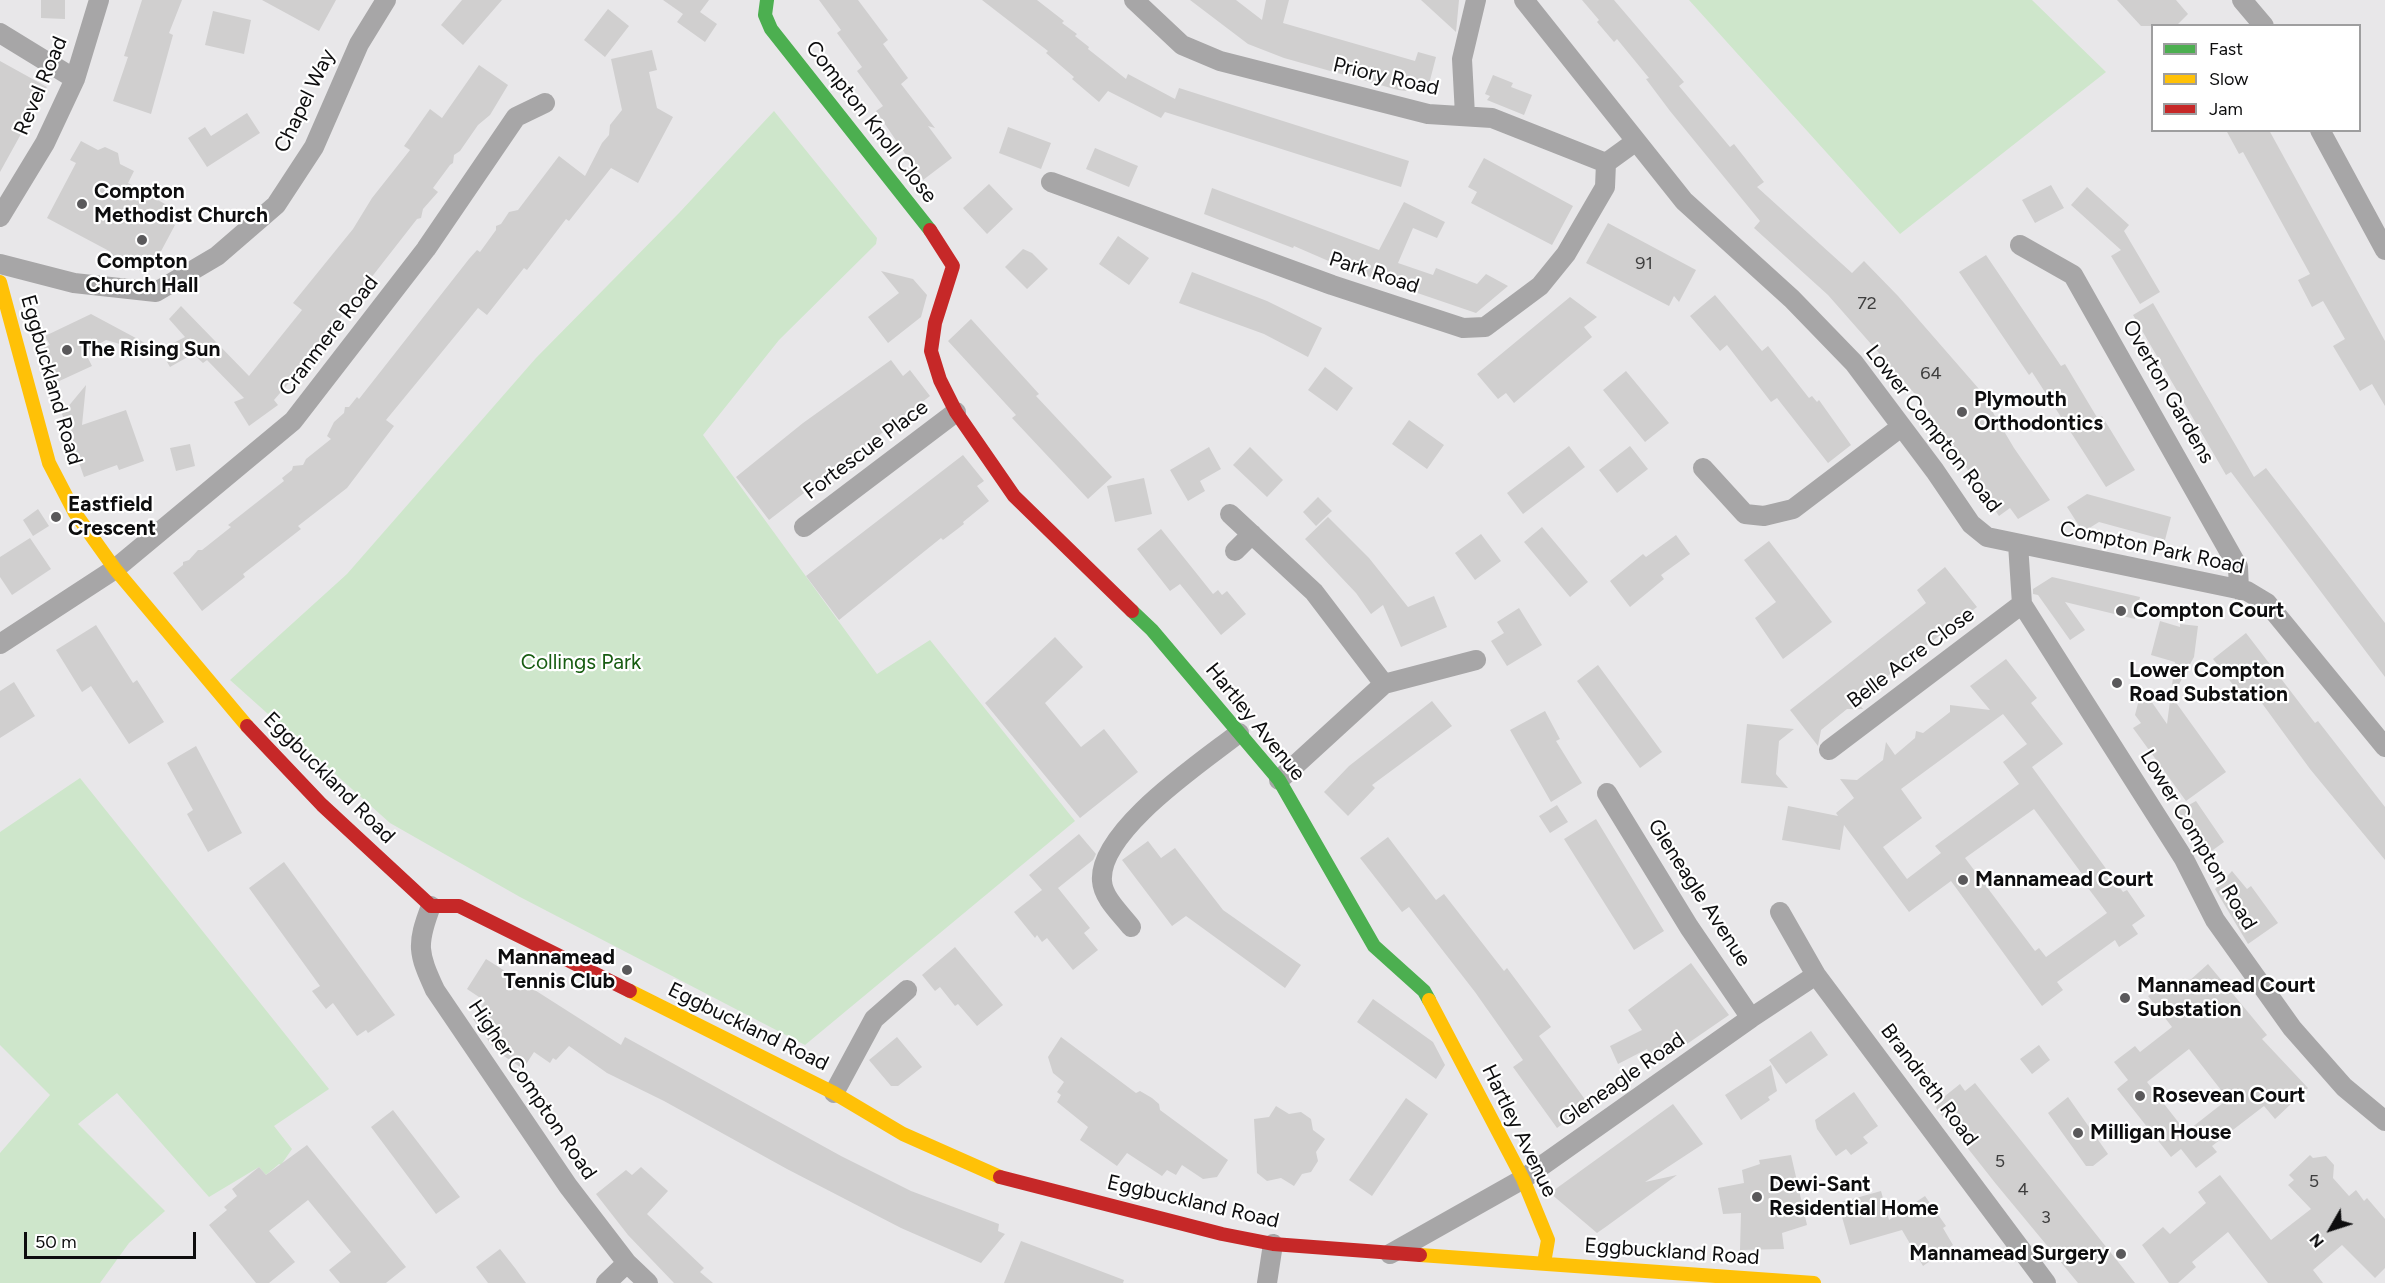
<!DOCTYPE html>
<style>
body{margin:0}
#map{position:relative;width:2385px;height:1283px;overflow:hidden;background:#e8e7e9;font-family:Figtree,sans-serif}
canvas{display:block}
.legend{position:absolute;left:2151px;top:24px;width:210px;height:108px;box-sizing:border-box;background:#fff;border:2px solid #9e9e9f;margin:0;padding:8px 10px;list-style:none;font-size:18px;color:#0d0d0e}
.legend li{display:flex;align-items:center;gap:12px;height:30px}
.legend b{width:30px;border:2px solid #9e9e9f}
.north{position:absolute;left:2301px;top:1199px;width:60px;height:60px;-webkit-text-stroke:4px #fff;paint-order:stroke;rotate:231deg;font-size:16px;font-weight:700;line-height:24px;text-align:center;color:#0d0d0e}
.north::after{content:'';display:block;margin:auto;width:21px;height:27px;background:#0d0d0e;clip-path:polygon(50% 0,100% 100%,50% 72%,0 100%)}
.scale{position:absolute;left:24px;top:1232px;width:172px;height:27px;box-sizing:border-box;border:3px solid #0d0d0e;border-top:0;padding-left:8px;font-size:18px;line-height:21px;white-space:nowrap;color:#0d0d0e;-webkit-text-stroke:4px #fff;paint-order:stroke}
</style>
<div id="map">
<canvas width="2385" height="1283"></canvas>
<ul class="legend">
<li><b style="height:8px;background:#4caf50"></b>Fast</li>
<li><b style="height:8px;background:#ffc107"></b>Slow</li>
<li><b style="height:8px;background:#c62828"></b>Jam</li>
</ul>
<div class="north">N</div>
<div class="scale">50 m</div>
</div>
<script>
const context = document.querySelector('canvas').getContext('2d');
context.lineJoin = 'round';
function fill(path, color) { context.fillStyle = color; context.fill(path, 'evenodd'); }
function trace(path, color, width, dash) { context.strokeStyle = color; context.lineWidth = width; context.lineCap = dash ? 'butt' : 'round'; context.setLineDash(dash || []); context.stroke(path); }
function write(font, color, halo, rows, align = 'center') {
  context.font = font + ' Figtree,sans-serif'; context.lineWidth = 4.5; context.setLineDash([]); context.textBaseline = 'middle'; context.strokeStyle = halo; context.fillStyle = color; for (const [text, x, y, turn = 0] of rows) {
    context.save(); context.translate(x, y); context.rotate((+turn || 0) * Math.PI / 180); context.textAlign = isNaN(turn) ? turn : align; if (halo) context.strokeText(text, 0, 0); context.fillText(text, 0, 0); context.restore();
  }
}
fill(new Path2D(`
 M1689,0H2032L2106,72L1900,234Z
 M774,111L877,238L876,244L779,340L703,435L877,674L930,640L1075,821L805,1045L520,897L390,823L230,680L347,574L536,358L679,213Z
 M80,778L329,1089L274,1126L292,1149L281,1165L279,1164L266,1175L259,1167L209,1197L117,1093L78,1124L165,1211L129,1243L100,1283H0V1153L50,1095L0,1045V832Z`), '#cee6cb');
fill(new Path2D(`
 M41,0H65V19L41,18Z
 M142,0H182L169,33L173,35L151,114L113,101L128,57L124,56Z
 M262,0H336L319,31Z
 M462,0H502L463,45L441,25Z
 M663,0H709L700,12L717,24L705,42L677,22L683,14Z
 M819,0H858L888,40L883,44L908,78L901,84L935,128L928,126L952,158L923,180L876,111L883,106L857,71L862,67L837,33L841,30Z
 M982,0H1037L1064,21L1062,23L1077,34L1075,36L1089,47L1088,49L1126,79L1128,74L1175,99L1179,88L1409,161L1401,187L1165,112L1161,118L1108,91L1099,102L1072,79L1074,77L1046,53L1048,51Z
 M1190,0H1236L1262,20L1266,0H1289L1283,23L1415,61L1418,52L1436,57L1428,88L1410,83L1407,91L1398,90L1284,58L1248,44Z
 M1421,0H1459L1456,32Z
 M1582,0H1614L1684,82L1679,86L1730,147L1734,144L1764,182L1757,187L1852,273L1864,261L1898,296L1979,389L2014,448L2050,500L2018,519L2010,508L1999,516L1922,402L1828,295L1754,228L1760,221L1670,111L1646,79L1649,78L1617,39L1614,42L1597,22L1599,20Z
 M2117,0H2176L2188,14L2176,26H2141Z
 M608,9L629,26L605,57L584,40Z
 M213,11L251,20L244,54L205,45Z
 M652,50L657,70L649,72L657,108L673,117L638,183L611,168L569,221L566,219L527,270L524,268L487,315L478,308L386,420L394,426L347,488L298,526L301,529L243,574L245,577L202,611L173,573L183,565V562L189,560L198,550H202L231,527L228,525L284,481L282,478L292,470L293,466L303,465L306,459L331,439L327,436L334,422L344,413L345,407H349L357,397L359,399L469,259L477,250L480,252L496,230V226L501,224L509,212L518,210L559,156L585,176L602,143L609,135L610,125L622,110L611,59Z
 M0,61L47,87L0,172Z
 M479,65L508,85L490,115L478,125L460,151L454,155L453,163L450,165L433,188L438,192L423,209L421,218L417,219L360,292L352,303L353,307L347,309L306,362L300,364L299,371L274,400L278,405L249,426L234,402L244,398L207,360L203,363L193,354L170,367L160,350L185,337L169,319L181,306L249,376L302,310L293,303L353,229L372,198L410,150L404,146L430,109L442,118Z
 M1493,75L1513,83L1511,87L1532,95L1524,115L1487,100L1490,96L1485,94Z
 M247,113L260,133L207,167L188,138L205,127L211,136Z
 M1008,127L1051,143L1041,169L999,153Z
 M2226,130H2269L2385,341V406L2372,384L2360,391L2333,346L2345,339L2323,301L2312,307L2298,280L2310,274L2243,152L2239,154Z
 M81,141L98,150L105,147L118,153L120,164L134,171L128,183L172,208L166,220L175,225L151,270L142,266L140,271L109,255L111,252L47,218L76,163L70,160Z
 M1095,148L1138,166L1129,187L1086,169Z
 M1484,158L1573,206L1552,245L1471,203L1477,192L1468,187Z
 M989,184L1013,209L987,234L963,208Z
 M2051,185L2064,208L2035,223L2022,200Z
 M2087,187L2129,225L2124,231L2160,292L2140,304L2111,256L2121,250L2071,205Z
 M1212,188L1379,250L1404,202L1445,222L1437,238L1413,228L1398,263L1433,275L1436,268L1477,284L1486,274L1508,286L1476,313L1347,269L1294,246L1293,248L1204,214Z
 M1608,223L1696,270L1679,302L1674,296L1669,306L1586,263Z
 M1118,236L1149,258L1129,285L1099,264Z
 M1023,249L1032,253L1048,269L1027,289L1005,267Z
 M1986,255L2061,366L2065,364L2098,419L2102,416L2135,470L2106,487L2032,372L2029,375L1959,272Z
 M881,271L913,279L927,295L921,317L888,343L868,317L899,293Z
 M1192,272L1267,301L1322,328L1308,357L1264,334L1179,303Z
 M1715,295L1762,351L1768,346L1809,398L1812,396L1817,402L1819,400L1851,445L1828,463L1777,398L1771,402L1727,345L1720,351L1690,316Z
 M1570,297L1597,317L1584,327L1592,337L1514,403L1506,393L1498,399L1477,374Z
 M2153,303L2254,477L2266,468L2385,623V677L2231,472L2226,475L2133,315Z
 M91,314L147,344L144,351L106,340L85,352L92,366L55,383L44,347L50,345L45,336Z
 M971,319L1039,394L1036,396L1112,477L1088,499L1012,418L1016,415L948,341Z
 M891,360L903,376L910,370L930,396L769,520L736,477L803,423Z
 M1325,367L1353,388L1337,411L1308,390Z
 M1626,371L1669,423L1645,442L1603,390Z
 M86,385L82,425L126,410L144,461L119,470L117,465L84,477L62,414Z
 M1409,420L1444,445L1427,469L1392,444Z
 M190,444L195,466L176,471L170,448Z
 M1569,446L1585,467L1523,514L1507,493Z
 M1630,446L1648,469L1617,493L1599,470Z
 M1209,447L1221,469L1200,481L1205,491L1188,501L1170,470Z
 M1250,447L1283,480L1267,497L1233,465Z
 M963,455L984,481L977,486L989,501L963,522L964,524L943,540L941,538L839,620L806,576Z
 M1144,478L1152,514L1115,522L1107,486Z
 M2087,494L2171,517L2165,540L2099,522L2083,532L2067,507Z
 M1318,497L1332,511L1316,526L1303,512Z
 M38,509L49,526L33,536L23,520Z
 M1328,517L1369,558L1408,607L1434,596L1447,627L1401,647L1383,605L1371,614L1356,593L1305,539Z
 M1542,527L1588,582L1570,597L1524,542Z
 M1161,529L1213,594L1218,590L1222,595L1227,591L1246,614L1221,635L1180,584L1170,591L1137,549Z
 M1481,534L1501,561L1475,580L1455,553Z
 M1676,535L1690,554L1661,575L1664,579L1630,607L1610,581L1643,554L1646,557Z
 M30,538L51,569L12,595L0,577V557Z
 M1769,541L1832,622L1783,659L1755,618L1776,602L1744,560Z
 M1945,567L1977,607L1919,651L1918,659L1912,657L1885,678L1884,684L1877,683L1855,699L1863,709H1847L1821,730L1818,746L1790,710L1926,603L1917,590Z
 M2052,577L2140,597L2135,619L2065,602L2085,630L2070,640L2038,595L2033,594V589Z
 M1519,608L1542,645L1507,666L1491,641L1504,633L1497,622Z
 M2160,621L2180,627V624L2198,626L2194,657L2172,697L2226,772L2186,801L2133,728L2141,723L2135,715L2142,688L2167,724L2175,662L2151,655Z
 M96,625L133,683L137,680L164,722L129,744L91,686L82,692L56,650Z
 M2246,633L2315,723L2318,721L2385,807V860L2310,769L2253,691L2244,699L2213,659Z
 M1055,637L1083,667L1045,703L1081,747L1104,729L1138,772L1080,818L985,703Z
 M2006,659L2037,698L2031,703L2063,744L2032,767L2123,892L2127,890L2145,916L2132,925L2138,934L2119,947L2115,940L2057,982L2063,990L2042,1006L1951,881L1909,912L1844,825L1840,850L1782,840L1788,806L1838,816L1836,813L1854,798L1840,779L1857,780L1883,760L1886,742L1895,755L1915,738L1916,731L1923,733L1950,712V705L1990,710L1970,686ZM2003,714L2027,744L2003,762L2019,784L1935,846L1941,853L1907,879L1883,847L1922,818L1901,789ZM2034,809L2091,886L2088,888L2107,913L2046,957L2039,948L2035,951L1965,858Z
 M1598,665L1662,752L1640,768L1577,681Z
 M14,682L35,716L0,738V691Z
 M1432,701L1452,726L1372,785L1375,788L1348,816L1324,792L1349,766Z
 M1545,711L1560,739L1556,741L1582,783L1551,802L1510,730Z
 M1747,724L1794,729L1779,741L1776,774L1788,788L1741,783Z
 M196,746L242,833L208,852L187,814L193,810L167,763Z
 M2196,801L2224,842L2206,855L2178,811Z
 M1557,805L1568,822L1550,833L1539,816Z
 M1596,819L1664,931L1634,950L1564,839Z
 M1079,834L1096,854L1093,860L1058,888L1090,928L1084,933L1098,950L1073,970L1047,938L1042,942L1037,935L1035,938L1014,912L1042,890L1029,875Z
 M1388,837L1436,900L1444,894L1504,971L1507,968L1551,1027L1539,1036L1589,1105L1557,1128L1513,1067L1523,1060L1475,992L1409,907L1402,912L1360,858Z
 M1148,841L1161,858L1175,848L1223,910L1301,965L1285,988L1186,916L1172,926L1122,860Z
 M284,862L395,1015L368,1033L366,1030L357,1036L333,1003L326,1009L312,991L320,986L249,888Z
 M2232,871L2247,889L2251,886L2278,923L2248,944L2215,889Z
 M955,947L1003,1005L977,1026L958,1004L955,1006L940,987L935,991L922,975Z
 M486,959L621,1045L625,1037L841,1156L911,1191L999,1224L998,1231L1005,1234L981,1263L901,1228L787,1169L664,1101L607,1073L569,1046L556,1060L553,1058L550,1063L534,1052L523,1069L495,1050L473,1019L485,1001L467,989Z
 M1691,963L1729,1015L1655,1066L1647,1049L1618,1064L1610,1046L1642,1030L1628,1010Z
 M2208,964L2267,1035L2262,1039L2308,1088L2275,1119L2264,1106L2212,1146L2217,1152L2196,1168L2181,1149L2171,1157L2117,1089L2128,1080L2114,1062L2135,1046L2140,1052L2172,1027L2148,996L2170,981L2179,990ZM2189,1049L2228,1099L2186,1132L2147,1082Z
 M1373,999L1433,1042L1445,1065L1436,1079L1357,1022Z
 M1811,1031L1828,1055L1786,1084L1769,1060Z
 M897,1037L922,1067L898,1086H891L869,1060Z
 M1061,1037L1136,1093L1140,1091L1152,1098L1159,1104L1160,1110L1228,1160L1217,1177L1203,1179L1182,1165L1176,1175L1167,1170L1162,1176L1127,1153L1117,1166L1080,1140L1088,1127L1057,1102L1061,1095L1057,1092L1064,1082L1053,1073L1048,1057Z
 M2039,1045L2050,1060L2032,1074L2020,1059Z
 M1771,1065L1777,1091L1768,1097L1770,1100L1741,1120L1725,1095Z
 M1975,1083L2135,1283H2078L1996,1184L1936,1108L1940,1100L1960,1084L1965,1091Z
 M1854,1092L1878,1126L1863,1137L1868,1143L1851,1155L1846,1149L1836,1156L1817,1129L1815,1120Z
 M2068,1097L2108,1154L2093,1166H2086L2048,1113Z
 M1406,1098L1428,1114L1372,1196L1349,1180Z
 M1673,1104L1703,1144L1645,1182L1677,1175L1607,1226L1597,1233L1550,1193Z
 M1276,1106L1289,1114L1301,1112L1311,1119L1313,1130L1325,1139L1316,1152L1318,1161L1311,1172L1302,1174L1294,1186L1281,1178L1267,1181L1257,1173L1254,1119L1269,1117Z
 M393,1110L460,1197L436,1214L371,1127Z
 M307,1145L406,1267L386,1283H340L329,1270L351,1252L308,1200L269,1231L295,1262L269,1283H256L209,1225L227,1210L224,1207L237,1196L232,1189L259,1167L266,1175Z
 M1791,1155L1807,1225L1782,1233L1784,1249L1740,1250L1741,1213L1723,1214L1718,1188L1744,1183L1742,1170L1760,1164L1759,1160Z
 M2310,1155L2313,1158L2326,1156L2334,1165L2333,1178L2349,1196L2356,1190L2364,1201L2367,1198L2385,1219V1268L2375,1278L2342,1245L2313,1270L2323,1283H2268L2228,1232L2192,1262L2196,1267L2178,1283H2169L2142,1245L2163,1227L2170,1234L2206,1203L2198,1192L2220,1175L2271,1240L2311,1209L2288,1185L2294,1180L2289,1175Z
 M641,1167L668,1191L647,1214L704,1268L700,1272L713,1283H674L628,1235L596,1194L626,1170L632,1175Z
 M1881,1191L1889,1220L1925,1196L1946,1226L1943,1228L1953,1245L1923,1266L1902,1230L1850,1245L1838,1203Z
 M1021,1241L1124,1280L1123,1283H1004Z
 M500,1249L515,1268L526,1283H488L476,1267Z`), '#d0cfcf');
trace(new Path2D(`
 M1134,0L1182,45L1220,61L1428,114L1492,118L1606,163L1635,142
 M1524,0L1684,201L1792,299L1854,363L1935,471L1971,524L1987,537L2247,591L2267,603L2385,747
 M2242,0L2264,26
 M0,33L75,79
 M1465,115L1462,59L1476,0
 M2320,130L2385,250
 M1051,182L1332,285L1463,328L1485,327L1540,286L1566,254L1605,187L1606,163
 M0,217L45,143L75,79L99,0
 M2020,245L2073,275L2238,567L2239,590
 M0,264L74,283L156,292L217,256L276,205L314,147L359,44L386,0
 M1703,468L1745,514L1764,516L1793,509L1901,427
 M1230,514L1314,592L1384,684
 M804,527L956,412
 M2018,544L2022,604L2184,859L2215,920L2292,1028L2344,1087L2385,1121
 M1235,551L1252,534
 M0,644L115,569L293,421L426,249L516,117L545,103
 M1829,750L2022,604
 M1279,780L1384,684L1476,660
 M1607,793L1689,927L1751,1018
 M431,906C416,945 418,953 435,990L568,1186L627,1263L648,1283
 M1780,912L1816,975L2046,1283
 M1131,927C1121,914 1103,898 1102,881C1098,831 1202,762 1239,733
 M834,1093L874,1019L907,990
 M1390,1254L1523,1179L1751,1018L1816,975
 M606,1283L627,1263
 M1267,1283L1273,1244`), '#a7a6a7', 20);
trace(new Path2D(`
 M767,0L765,15L771,29L930,230
 M1132,611L1152,630L1279,780L1374,946L1424,991L1429,1000`), '#4caf50', 14);
trace(new Path2D(`
 M0,282L49,463L75,513L115,569L247,726
 M630,991L834,1093L903,1134L1000,1177
 M1429,1000L1523,1179L1548,1240L1544,1263
 M1420,1255L1814,1283`), '#ffc107', 14);
trace(new Path2D(`
 M930,230L953,266L935,323L931,351L940,380L956,412L1014,496L1132,611
 M247,726L322,805L431,906H459L630,991
 M1000,1177L1222,1234L1273,1244L1420,1255`), '#c62828', 14);
for (const [x, y, r, color] of [
 [82,204,6,"#5a595b"],
 [142,240,6,"#5a595b"],
 [67,350,6,"#5a595b"],
 [1962,412,6,"#5a595b"],
 [56,517,6,"#5a595b"],
 [2121,611,6,"#5a595b"],
 [2117,683,6,"#5a595b"],
 [1963,880,6,"#5a595b"],
 [627,970,6,"#5a595b"],
 [2125,998,6,"#5a595b"],
 [2140,1096,6,"#5a595b"],
 [2078,1133,6,"#5a595b"],
 [1757,1197,6,"#5a595b"],
 [2121,1254,6,"#5a595b"]
]) { const dot = new Path2D(); dot.arc(x, y, r, 0, 2 * Math.PI); context.fillStyle = color; context.fill(dot); trace(dot, '#fff', 2); }
write('18px', '#3e3e3e', null, [
 ["91",1644,264],
 ["72",1867,304],
 ["64",1931,374],
 ["5",2000,1162],
 ["5",2314,1182],
 ["4",2023,1190],
 ["3",2046,1218]
]);
write('21px', '#0d0d0e', '#fff', [
 ["Priory Road",1386,77,13],
 ["Revel Road",41,86,-67],
 ["Chapel Way",305,101,-64],
 ["Compton Knoll Close",871,122,52],
 ["Park Road",1374,273,18],
 ["Cranmere Road",329,336,-52],
 ["Eggbuckland Road",51,380,74],
 ["Overton Gardens",2168,392,60],
 ["Lower Compton Road",1933,429,52],
 ["Fortescue Place",866,450,-37],
 ["Compton Park Road",2152,548,12],
 ["Belle Acre Close",1911,658,-37],
 ["Hartley Avenue",1255,722,51],
 ["Eggbuckland Road",329,778,45],
 ["Lower Compton Road",2198,840,59],
 ["Gleneagle Avenue",1699,893,57],
 ["Eggbuckland Road",748,1027,26],
 ["Gleneagle Road",1622,1080,-35],
 ["Brandreth Road",1929,1085,53],
 ["Higher Compton Road",532,1090,56],
 ["Hartley Avenue",1519,1131,64],
 ["Eggbuckland Road",1193,1202,13],
 ["Eggbuckland Road",1672,1252,4]
]);
write('bold 21px', '#0d0d0e', '#fff', [
 ["Compton",94,192],
 ["Methodist Church",94,216],
 ["Compton",142,262,"center"],
 ["Church Hall",142,286,"center"],
 ["The Rising Sun",79,350],
 ["Plymouth",1974,400],
 ["Orthodontics",1974,424],
 ["Eastfield",68,505],
 ["Crescent",68,529],
 ["Compton Court",2133,611],
 ["Lower Compton",2129,671],
 ["Road Substation",2129,695],
 ["Mannamead Court",1975,880],
 ["Mannamead",615,958,"right"],
 ["Tennis Club",615,982,"right"],
 ["Mannamead Court",2137,986],
 ["Substation",2137,1010],
 ["Rosevean Court",2152,1096],
 ["Milligan House",2090,1133],
 ["Dewi-Sant",1769,1185],
 ["Residential Home",1769,1209],
 ["Mannamead Surgery",2109,1254,"right"]
], 'left');
write('21px', '#175c11', '#fff', [
 ["Collings Park",581,663]
]);
</script>
